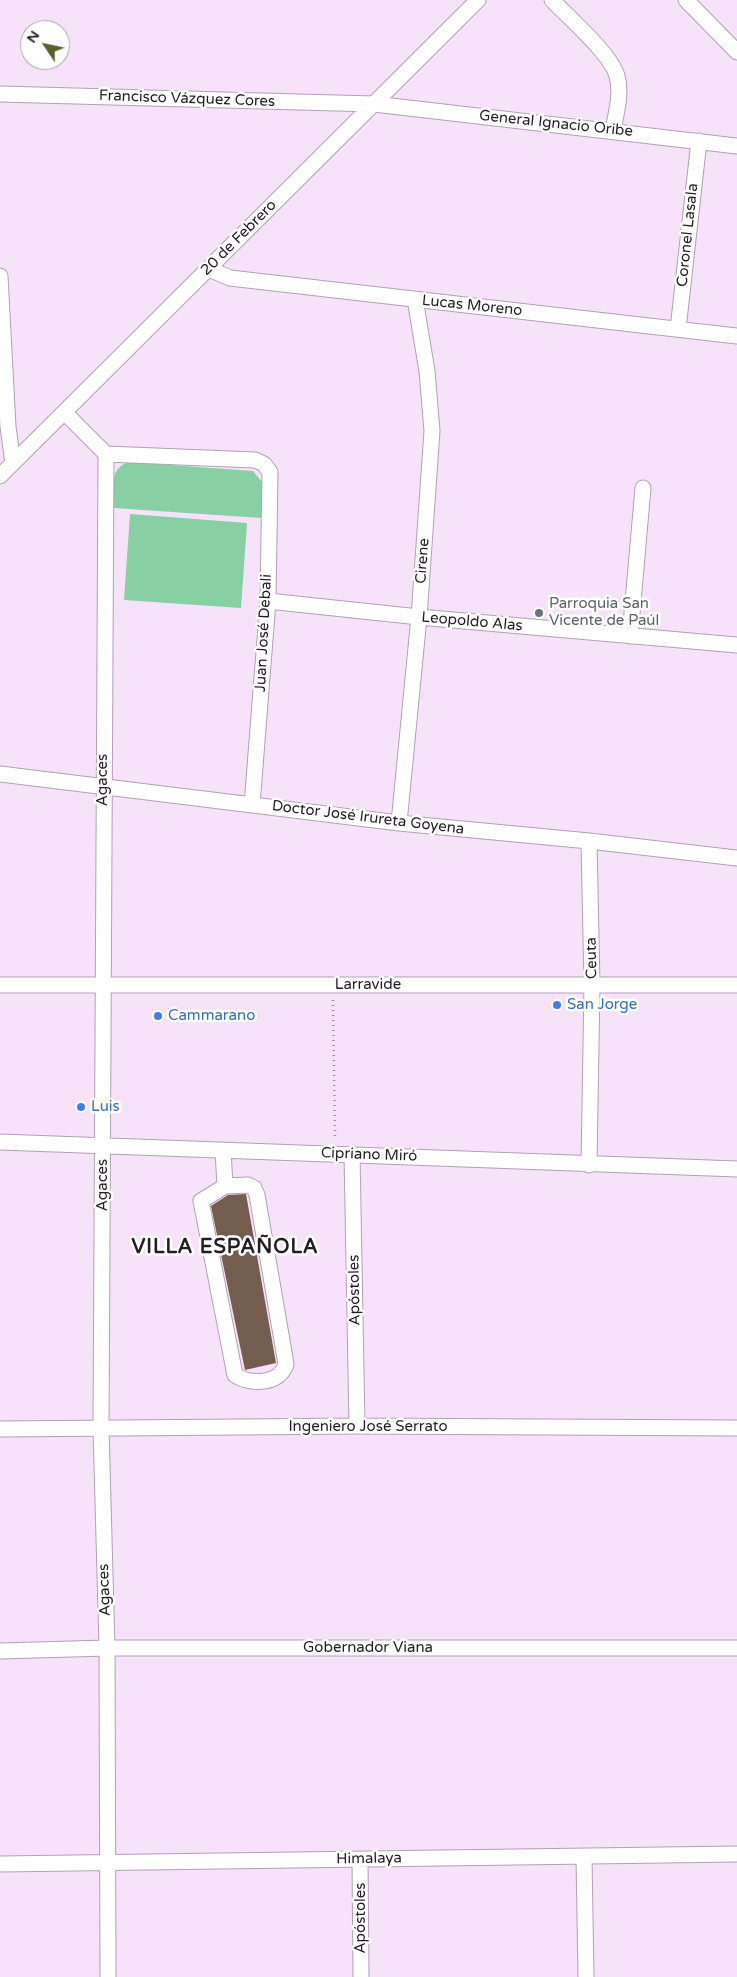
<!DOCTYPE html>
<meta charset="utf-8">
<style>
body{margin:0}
#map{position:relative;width:737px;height:1977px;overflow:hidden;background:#f6e3fa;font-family:"Varela Round",sans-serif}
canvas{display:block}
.north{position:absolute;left:20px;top:20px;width:50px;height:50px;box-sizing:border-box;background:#fff;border:1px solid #a7a4a7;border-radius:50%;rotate:304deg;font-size:14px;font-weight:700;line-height:20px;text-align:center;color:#231c24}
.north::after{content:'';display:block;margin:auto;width:18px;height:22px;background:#595f2d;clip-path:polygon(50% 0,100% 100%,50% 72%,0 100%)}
</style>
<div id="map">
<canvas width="737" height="1977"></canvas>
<div class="north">N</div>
</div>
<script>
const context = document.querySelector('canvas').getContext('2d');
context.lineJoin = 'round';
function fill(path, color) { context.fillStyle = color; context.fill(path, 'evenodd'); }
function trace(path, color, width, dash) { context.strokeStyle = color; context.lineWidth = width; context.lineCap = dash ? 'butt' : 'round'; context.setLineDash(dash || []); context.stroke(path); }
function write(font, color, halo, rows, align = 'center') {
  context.font = font + ' "Varela Round",sans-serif'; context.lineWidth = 5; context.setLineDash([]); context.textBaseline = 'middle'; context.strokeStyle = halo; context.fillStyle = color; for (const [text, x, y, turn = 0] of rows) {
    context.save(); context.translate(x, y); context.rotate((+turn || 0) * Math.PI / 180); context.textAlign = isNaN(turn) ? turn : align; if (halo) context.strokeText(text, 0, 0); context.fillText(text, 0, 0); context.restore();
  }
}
fill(new Path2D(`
 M129,462L253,471L262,482L261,518L114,508C114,490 108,468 129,462Z
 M130,514L247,523L241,608L124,600Z`), '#88cfa4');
fill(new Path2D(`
 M246,1194L276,1363L245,1370L211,1206L228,1195Z`), '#745c4f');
const minor = new Path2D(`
 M552,0C569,18 611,54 617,76C622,94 616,113 613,130
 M686,0L737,52
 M0,94L374,104L737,146
 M209,269L230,278L737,336
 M0,276L8,427L13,463
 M678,329L699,141
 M64,412L106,454L101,1428L107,1648L108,1977
 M106,454L255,460L264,464L270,472L268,601L252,805
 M0,476L478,0
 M268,601L419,617L737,645
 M630,636L643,488
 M0,774L399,823L589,841L737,858
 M399,823L419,617L432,431L427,371L415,299
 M0,985H737
 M0,1142L737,1169
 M223,1150L225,1186
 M352,1154L357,1426
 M589,1165L592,985L589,841
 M248,1185L254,1188L257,1195L286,1364C280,1385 250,1385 235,1375L201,1201L225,1186Z
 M0,1429L357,1426L737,1428
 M0,1651L107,1648H737
 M584,1857L586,1977
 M360,1860L361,1977
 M0,1864L737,1854`);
trace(minor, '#b2a0b5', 17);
trace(new Path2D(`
 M333,1000L335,1139`), '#9c8f9f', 2.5, [1, 4]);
trace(minor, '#fff', 15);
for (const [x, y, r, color] of [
 [539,613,5,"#6b7280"],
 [557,1005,5,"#3f7fe0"],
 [158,1016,5,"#3f7fe0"],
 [81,1107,5,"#3f7fe0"]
]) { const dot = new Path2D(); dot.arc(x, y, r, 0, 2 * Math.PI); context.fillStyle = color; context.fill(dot); trace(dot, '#fff', 2); }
write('15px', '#231c24', '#fff', [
 ["Francisco Vázquez Cores",187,99,2],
 ["General Ignacio Oribe",556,124,6],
 ["Coronel Lasala",688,235,-84],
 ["20 de Febrero",239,238,-45],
 ["Lucas Moreno",472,306,6],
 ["Cirene",423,561,-86],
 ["Leopoldo Alas",472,622,5],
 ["Juan José Debali",264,633,-87],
 ["Agaces",103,780,-90],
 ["Doctor José Irureta Goyena",368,818,7],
 ["Ceuta",592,958,-91],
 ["Larravide",368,985],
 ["Cipriano Miró",369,1155,2],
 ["Agaces",103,1185,-90],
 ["Apóstoles",355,1290,-91],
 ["Ingeniero José Serrato",368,1427],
 ["Agaces",105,1590,-92],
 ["Gobernador Viana",368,1648],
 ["Himalaya",369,1859,-1],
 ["Apóstoles",361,1918,-90]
]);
write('15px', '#5b616d', '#fff', [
 ["Parroquia San",549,604],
 ["Vicente de Paúl",549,621]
], 'left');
write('15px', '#366cbe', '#fff', [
 ["San Jorge",567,1005],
 ["Cammarano",168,1016],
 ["Luis",91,1107]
], 'left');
context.letterSpacing = '1px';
write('bold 20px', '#231c24', '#fff', [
 ["VILLA ESPAÑOLA",225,1248]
]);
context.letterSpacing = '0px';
</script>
